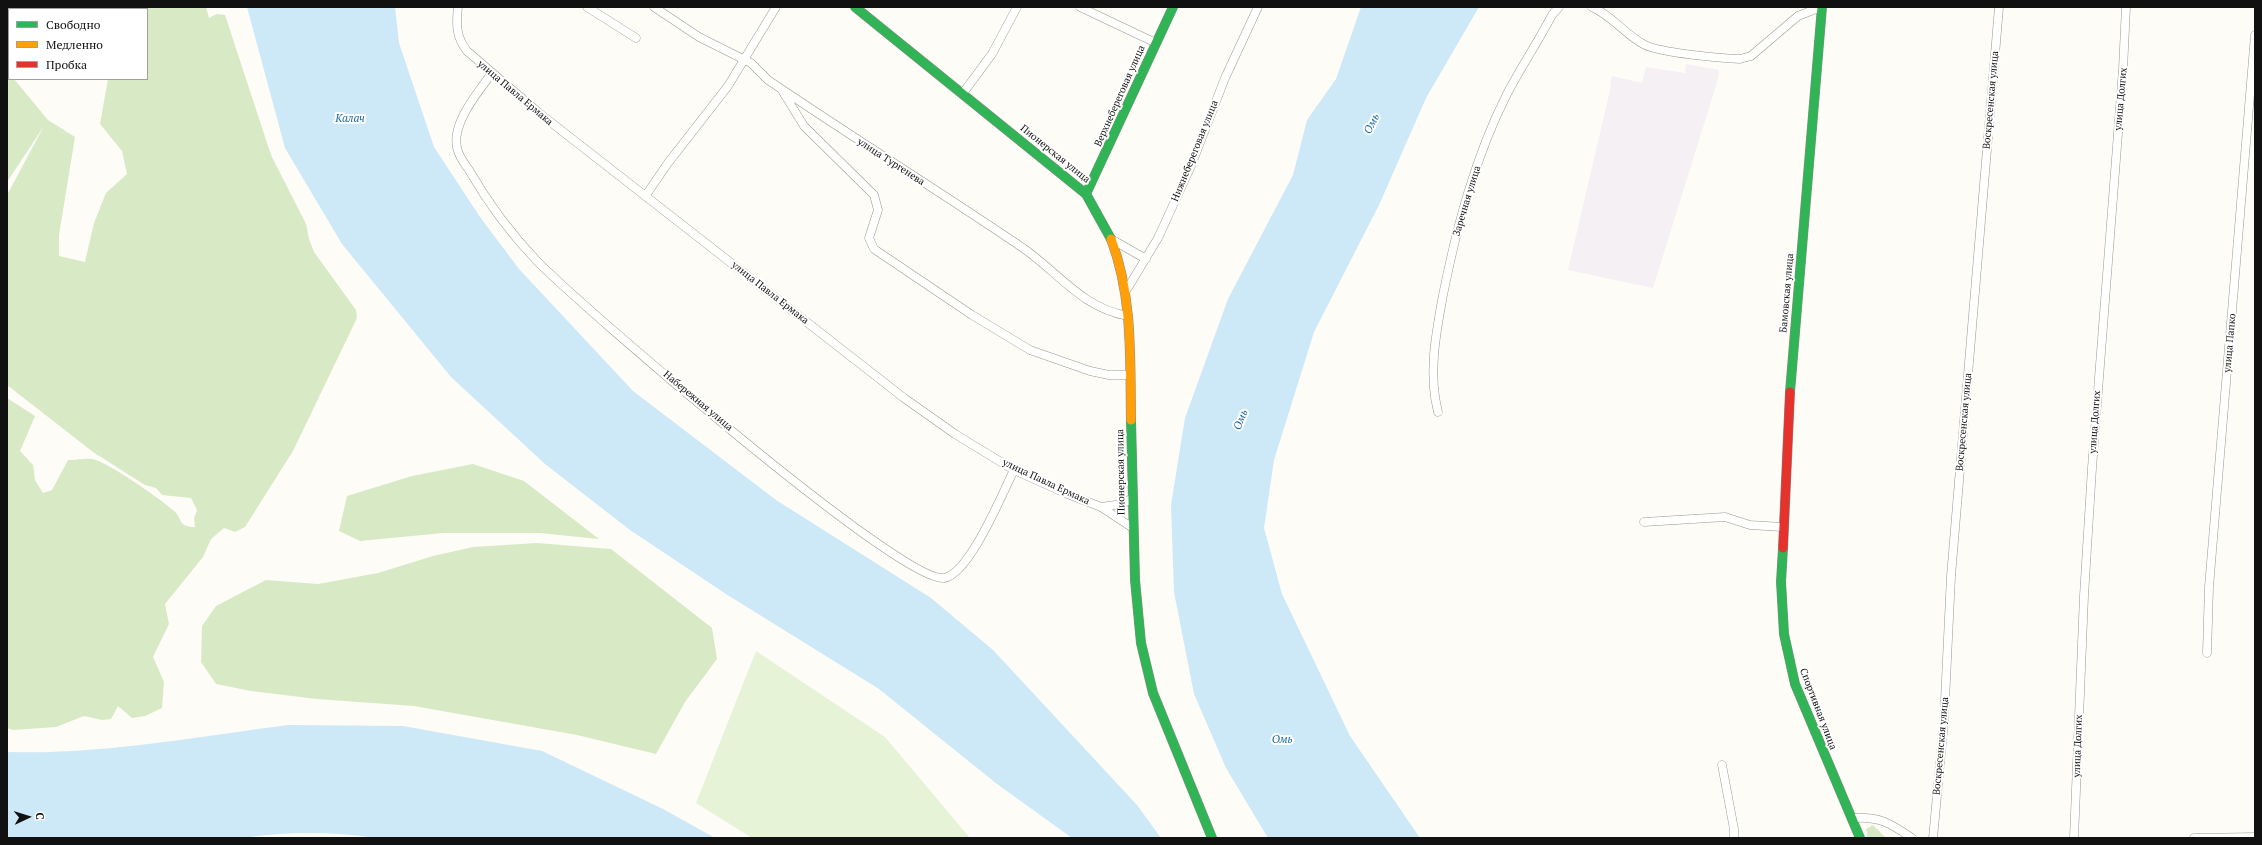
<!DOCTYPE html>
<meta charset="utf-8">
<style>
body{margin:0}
#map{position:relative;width:2262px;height:845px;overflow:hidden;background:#fdfcf7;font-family:"PT Serif",serif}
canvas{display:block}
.frame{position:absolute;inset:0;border:8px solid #111;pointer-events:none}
.legend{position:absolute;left:8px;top:8px;width:140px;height:72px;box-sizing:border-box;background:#fff;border:1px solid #a0a0a0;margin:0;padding:5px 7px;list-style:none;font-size:12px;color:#111}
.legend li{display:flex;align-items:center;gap:8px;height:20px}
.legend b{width:20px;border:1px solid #a0a0a0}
.north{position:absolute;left:8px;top:797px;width:40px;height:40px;-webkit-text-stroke:3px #fff;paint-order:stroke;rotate:86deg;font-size:11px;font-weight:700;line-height:16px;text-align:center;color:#111}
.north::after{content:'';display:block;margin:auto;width:14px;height:18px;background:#111;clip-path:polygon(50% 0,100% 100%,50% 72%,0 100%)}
</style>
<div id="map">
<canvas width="2262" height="845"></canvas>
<div class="frame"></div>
<ul class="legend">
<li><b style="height:5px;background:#30b455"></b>Свободно</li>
<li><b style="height:5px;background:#ff9f0a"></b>Медленно</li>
<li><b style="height:5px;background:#e5322d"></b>Пробка</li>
</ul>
<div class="north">С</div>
</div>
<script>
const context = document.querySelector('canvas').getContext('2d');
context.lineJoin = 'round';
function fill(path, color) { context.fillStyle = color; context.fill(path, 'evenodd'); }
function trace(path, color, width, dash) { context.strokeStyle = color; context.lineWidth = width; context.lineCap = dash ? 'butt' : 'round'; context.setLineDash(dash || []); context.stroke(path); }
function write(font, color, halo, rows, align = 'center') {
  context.font = font + ' "PT Serif",serif'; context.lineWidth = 4; context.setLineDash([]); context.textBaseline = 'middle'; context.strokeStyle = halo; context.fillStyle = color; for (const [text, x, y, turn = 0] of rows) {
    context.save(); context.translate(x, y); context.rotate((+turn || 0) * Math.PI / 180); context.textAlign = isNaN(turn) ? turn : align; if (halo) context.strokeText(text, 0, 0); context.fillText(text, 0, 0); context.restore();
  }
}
fill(new Path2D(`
 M1686,64L1719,70L1718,79L1653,288L1568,270L1611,86L1610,85L1612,76L1642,83L1646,67L1685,73Z`), '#f5f0f3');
fill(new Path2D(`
 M10,7H88V9H9Z
 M756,651L885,737L970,838H752L696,803Z`), '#e7f3d7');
fill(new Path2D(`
 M131,7H206L209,18L217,14L225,15L271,155L306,224L309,239L314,252L356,310L357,318L293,451L245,527L235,532L224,528L211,539L203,557L165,604L169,624L153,657L164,682L162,708L145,716L132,718L118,706L111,719L102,720L84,716L56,727L13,730L7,728V398L35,416L20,451L33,465L35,480L43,493L52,490L68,460C76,460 88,457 96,460C116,468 156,496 173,510C183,518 177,527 195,527L194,518L197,510L191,498L162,495L156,488L145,485L93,452L7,385V195L44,126L7,182V74L9,79H14L48,120L75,137L59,235V256L85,262L94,223L106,193L127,174L122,151L100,124L108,79H147V9H130Z
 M473,464L524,481L599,539L540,533H443L360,541L339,531L347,496L412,476Z
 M537,543L611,549L712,628L717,659L685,702L656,754L577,735L414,706L317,699L251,691L216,684L201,662L202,626L216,606L266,580L318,584L378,573L433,556L473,547Z
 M1873,825L1886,838H1868L1866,829Z`), '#d8eac5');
fill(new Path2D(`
 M247,7H395L399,43L434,147L480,217L519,269L633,391L776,500L931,598L993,650L1137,805L1161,838H1072L997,784L879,689L726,594L630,530L545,464L451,377L342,244L285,148Z
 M1361,7H1479L1426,98L1379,205L1314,332L1274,460L1264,528L1282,594L1350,736L1420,838H1268L1226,768L1194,694L1174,592L1171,505L1185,418L1228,299L1293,175L1307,120L1336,79Z
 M288,725L403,726L542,751L663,809L715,838H377C333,832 288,831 243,838H7V752C101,755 195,737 288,725Z`), '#cde8f7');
const street = new Path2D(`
 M458,7C456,24 456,37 467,51L539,113L904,398L955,434L1014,470L1065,493L1101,507L1133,528
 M587,7L636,38
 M654,7L699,37L751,63L768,80C852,137 939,191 1023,248C1059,273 1082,308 1128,316
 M1080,7L1156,43
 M1592,7C1613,16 1625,35 1645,45C1662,53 1718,58 1740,59L1751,56L1798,16L1821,7
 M492,73C478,92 449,126 458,151C460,158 465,164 469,170C488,203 511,234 537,261C582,307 902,584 944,578C969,575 1003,492 1014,470
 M783,92L804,126L874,195L878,210L869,238L874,249L972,315L1030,350L1090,371L1109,375H1130
 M963,93L992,54L1017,7
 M646,195L668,163L728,86L776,7
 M1111,239L1146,259
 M1126,291L1158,238L1191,166L1225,78L1258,7
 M1438,412C1428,374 1436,333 1443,295C1457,226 1475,157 1507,94C1521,67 1538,42 1552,15L1559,7
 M1101,507L1123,504L1132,498
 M1644,522L1725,517L1750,525L1782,527
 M2207,653L2209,587L2255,35
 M1722,765L1734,829V838
 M1852,818C1879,816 1890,823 1912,838
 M1933,838L1944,721L1951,576L1999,7
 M2074,838L2084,596L2092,468L2123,69L2126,7
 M2194,838L2255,837`);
const fast = new Path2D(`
 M855,7L1086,194L1111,239
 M1086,194L1173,7
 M1790,392L1822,7
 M1131,420L1135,580L1141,643L1153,693L1212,838
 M1783,548L1781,582L1784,634L1795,684L1860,838`);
const slow = new Path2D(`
 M1111,239C1133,296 1130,359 1131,420`);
const jam = new Path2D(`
 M1783,548L1790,392`);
trace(street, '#979795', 9);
trace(fast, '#8e8d8b', 10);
trace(slow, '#8e8d8b', 10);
trace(jam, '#8e8d8b', 10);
trace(street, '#fffffe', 8);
trace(fast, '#30b455', 9);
trace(slow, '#ff9f0a', 9);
trace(jam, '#e5322d', 9);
write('10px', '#111', '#fff', [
 ["улица Павла Ермака",515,93,40],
 ["Верхнебереговая улица",1120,96,-66],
 ["улица Долгих",2121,99,-85],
 ["Воскресенская улица",1991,100,-85],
 ["Нижнебереговая улица",1195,151,-68],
 ["Пионерская улица",1055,154,39],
 ["улица Тургенева",891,162,33],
 ["Заречная улица",1467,201,-73],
 ["улица Павла Ермака",770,293,38],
 ["Бамовская улица",1787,293,-85],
 ["улица Папко",2230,343,-85],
 ["Набережная улица",698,401,40],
 ["Воскресенская улица",1964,422,-85],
 ["улица Долгих",2095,422,-86],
 ["Пионерская улица",1121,472,-91],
 ["улица Павла Ермака",1046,482,25],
 ["Спортивная улица",1818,709,69],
 ["Воскресенская улица",1941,746,-85],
 ["улица Долгих",2078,746,-88]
]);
write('italic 11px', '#1768a6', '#fff', [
 ["Калач",350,119],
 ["Омь",1372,124,-63],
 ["Омь",1241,420,-68],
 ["Омь",1282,740]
]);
</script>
